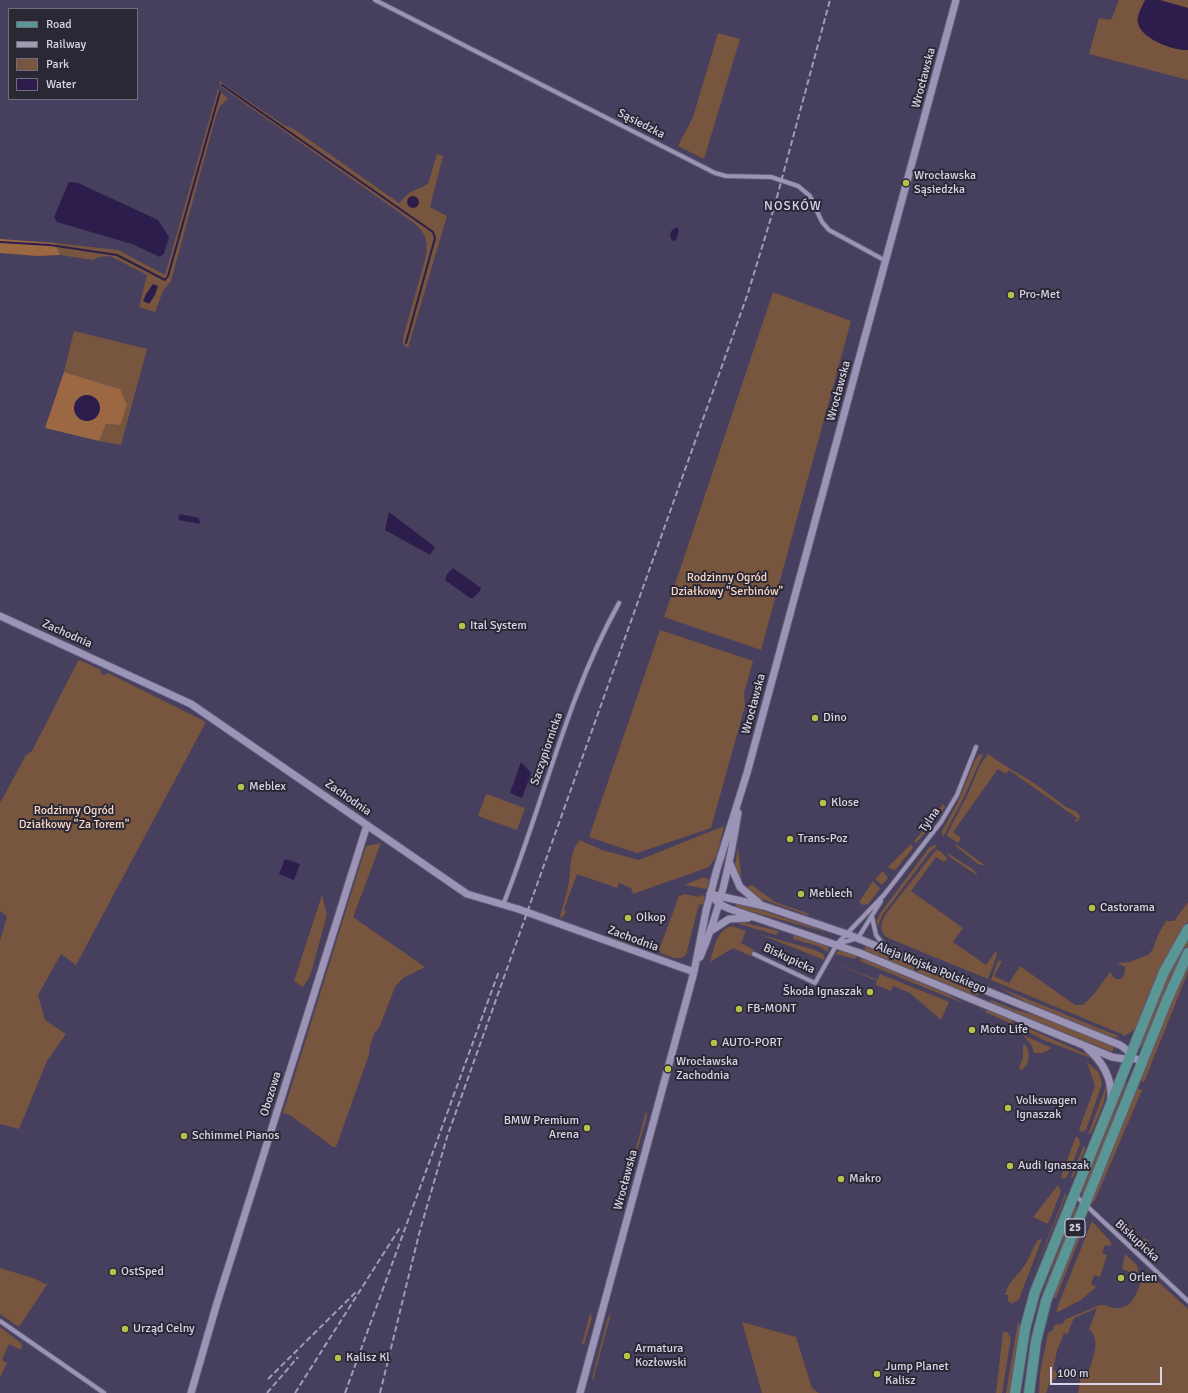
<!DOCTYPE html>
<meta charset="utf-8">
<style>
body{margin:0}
#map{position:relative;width:1188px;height:1393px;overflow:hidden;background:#463f5d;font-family:Signika,sans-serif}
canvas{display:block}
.legend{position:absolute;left:8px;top:8px;width:130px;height:92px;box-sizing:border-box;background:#2b2836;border:1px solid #706d7c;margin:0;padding:5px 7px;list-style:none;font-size:12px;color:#d8d4e6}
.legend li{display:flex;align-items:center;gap:8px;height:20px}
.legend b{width:20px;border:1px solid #706d7c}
.scale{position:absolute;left:1050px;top:1367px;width:112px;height:18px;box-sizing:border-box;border:2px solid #d8d4e6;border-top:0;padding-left:5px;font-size:12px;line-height:14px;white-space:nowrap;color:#d8d4e6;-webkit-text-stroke:3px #2b2836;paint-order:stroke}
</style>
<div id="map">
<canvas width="1188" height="1393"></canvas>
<ul class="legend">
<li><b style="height:5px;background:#5a9696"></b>Road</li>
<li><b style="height:5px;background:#a29cb3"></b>Railway</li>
<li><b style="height:11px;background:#78553e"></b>Park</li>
<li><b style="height:11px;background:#2c1d4c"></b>Water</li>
</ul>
<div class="scale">100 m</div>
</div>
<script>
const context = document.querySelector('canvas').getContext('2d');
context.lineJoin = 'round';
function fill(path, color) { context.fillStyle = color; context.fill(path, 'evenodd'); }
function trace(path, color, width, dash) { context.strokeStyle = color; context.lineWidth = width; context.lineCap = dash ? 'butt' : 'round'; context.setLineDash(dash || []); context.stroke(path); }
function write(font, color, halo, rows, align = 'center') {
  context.font = font + ' Signika,sans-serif'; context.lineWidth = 4; context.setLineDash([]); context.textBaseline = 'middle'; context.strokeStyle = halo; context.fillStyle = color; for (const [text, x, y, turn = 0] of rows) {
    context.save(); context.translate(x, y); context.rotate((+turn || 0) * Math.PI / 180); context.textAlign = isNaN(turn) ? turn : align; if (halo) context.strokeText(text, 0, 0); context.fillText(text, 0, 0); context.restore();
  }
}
fill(new Path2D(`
 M1119,0H1188V80L1089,54L1099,18L1111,20Z
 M718,33L740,39L704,159L678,146L693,117Z
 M219,81L284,125L294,129L399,203L409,193L428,184L437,154L443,156L430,207L447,216L408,348L403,344V338L426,256C430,233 419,227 403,215L220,86Z
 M218,89L228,99L220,106L216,116L171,281L163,291L155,312L139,307L147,275L110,256L99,257L93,260L60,255L55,243L118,250L165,275Z
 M773,292L851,321L761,650L664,617Z
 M74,331L147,349L121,445L99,441L106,424L120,425V389L64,372Z
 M660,630L753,661L744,693L745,706L711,828L637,853L589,837Z
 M80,660L101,670V673L104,675L108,673L206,722L76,965L61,954L38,995L45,1020L66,1034L47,1061L19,1129L0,1124V941L7,916L0,911V803L26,755L32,751L78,661Z
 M983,754L964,797L943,837L942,831L958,802L975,760L979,755Z
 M988,754L1004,765L1034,783L1066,807L1077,812L1080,816L1078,821L1074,822L1077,818L1009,770L1006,774L998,769L953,832L961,838L958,843L947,836L948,832L968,794L980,765Z
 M486,794L525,808L517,830L478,816Z
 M943,804L945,807L933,823L931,821Z
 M929,824L931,827L916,843L914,841Z
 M724,826L717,855L709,867L633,894L631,888L619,883L617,888L577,874L564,909L566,913L561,918L560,916C563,905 567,893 569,882C571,868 569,851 580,840L602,850L639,860Z
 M381,843L353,917L425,967L403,978L395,987L380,1026L374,1034L370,1045L369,1055L336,1147H333L290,1115L283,1113L366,846Z
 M911,844L913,848L896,869L893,870L888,867Z
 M953,844L957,845L986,866L978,864Z
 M934,845L937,846L930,852L883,914L877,927V920L881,912L929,848Z
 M738,847C738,855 743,875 740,880L735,865Z
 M936,850H939L947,858L944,862L936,857L911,891L963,928L953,942L986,965L996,951L997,954L988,979L888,938C878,931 881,925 885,915Z
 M946,852L974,870L978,876L950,857Z
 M883,871L888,878L882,885L875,879Z
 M704,877L709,880L707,889L684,885Z
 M873,881L880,889L868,904L863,905L859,902Z
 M752,885L775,902L810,914L807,915L759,898L745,888Z
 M685,894L699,897L700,895L705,896L703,905L699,904L686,955C678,962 669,956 661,953L659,950L679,896Z
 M322,895L327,915L310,976L303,987L294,981Z
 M737,902L832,934L735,907Z
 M1188,902V921L1165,958L1137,1028L1123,1037L1124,1035L991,980L998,961H1002L994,976L1009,983L1020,966L1075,1005H1083L1094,994L1110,972L1115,979H1120L1124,976L1125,967L1117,963L1129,962L1148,955L1153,949L1158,935L1166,921H1174Z
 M737,921L779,931L776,935L733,922Z
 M732,926L746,931L741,943L754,950L751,956L733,948L710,962C714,949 716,930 732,926Z
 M759,934L815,950L823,954L825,958L824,960Z
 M793,935L824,944L828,947V952L818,946L793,939Z
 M1188,936V945L1144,1044L1140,1048V1043L1169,972Z
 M866,945L977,991L979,995L975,996L864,950Z
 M840,950L857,956L856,959L835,954Z
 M861,958L945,993L965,1004L860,961Z
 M831,962L878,980L880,974L949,1002L941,1020L910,993L893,986L891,991L876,985L877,981Z
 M1188,963V972L1144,1082L1140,1080Z
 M998,987L1118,1036V1038L1107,1035L1026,1002Z
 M991,1000L1013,1009L1041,1017L1114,1047L1112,1052L990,1002Z
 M988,1010L1010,1019L1014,1025L985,1012Z
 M1025,1027L1086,1054L1096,1060L1046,1041L1022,1029Z
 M1023,1035L1052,1048L1042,1053H1034L1032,1046Z
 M1025,1044C1031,1052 1030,1065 1021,1070L1019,1068L1023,1057V1046Z
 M1087,1062L1099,1073L1102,1084L1086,1130L1082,1132L1079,1130L1095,1086Z
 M1124,1082L1127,1083C1111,1120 1100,1158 1084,1194L1082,1195L1081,1190Z
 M1107,1083L1104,1102L1092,1132L1088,1135Z
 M1137,1088L1142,1090L1095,1200L1091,1205V1201Z
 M646,1111L647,1116L635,1158L634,1155Z
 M1076,1136L1079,1139L1080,1144L1067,1177L1063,1179L1061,1177Z
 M1084,1145L1085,1150L1073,1177L1070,1179Z
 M1058,1185L1061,1191L1048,1224L1033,1217Z
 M1066,1192V1196L1028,1288Z
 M1075,1207H1077L1078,1210L1044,1294H1042Z
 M1085,1219V1225L1056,1298L1052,1297Z
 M1092,1221L1111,1242V1246L1105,1245L1102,1253L1107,1255L1100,1277L1094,1275L1091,1284L1096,1287L1081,1300L1056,1313L1059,1303Z
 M1128,1225L1136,1230L1131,1236L1138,1243L1144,1238L1149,1241V1247L1146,1251L1140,1249L1122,1232Z
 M1042,1239L1019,1299L1012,1304L1008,1301V1295H1005C1008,1281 1020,1274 1026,1263C1031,1255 1033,1246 1038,1240Z
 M1125,1254L1137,1265L1139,1276L1122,1269Z
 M0,1268L36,1279L45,1284L48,1283L19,1327L0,1314Z
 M1149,1273L1153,1274V1277L1188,1309V1393H1078L1081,1375L1088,1374C1092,1359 1102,1341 1089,1329L1097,1308L1074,1318L1067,1335L1064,1333L1057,1351L1053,1370L1058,1371V1377L1050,1382L1046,1393H1039L1040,1373L1048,1333L1053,1330L1054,1325L1062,1324L1066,1319L1100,1305C1107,1304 1113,1310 1121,1308C1140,1303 1137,1278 1149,1273Z
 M590,1313L592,1318L584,1344H582Z
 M611,1314L593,1380L592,1378L608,1317Z
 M742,1322L796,1337L812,1388L819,1393H762Z
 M1018,1322L1021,1327L1011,1393H1006Z
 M0,1327L22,1344L21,1350L9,1344L2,1360L7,1363L0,1377Z
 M1003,1332H1007L1011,1338L1002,1393H996Z`), '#78553e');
fill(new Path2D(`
 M0,239L55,243L60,255L37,256L0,253Z
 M64,372L120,389L127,405L120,425L106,424L99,441L45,428Z`), '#9c6844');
fill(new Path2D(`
 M1145,0H1160L1188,8V50C1174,51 1141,39 1138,23C1136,16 1142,7 1145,0Z
 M69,182L78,183L158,220L169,237L164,254L160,257L132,244L57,222L54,217Z
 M407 202a6 6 0 1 1 12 0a6 6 0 1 1-12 0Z
 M677,227L679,230L676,240L672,241L670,235L672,230Z
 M153,284L158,286L155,295L149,304L143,301L146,294Z
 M74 408a13 13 0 1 1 26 0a13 13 0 1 1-26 0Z
 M389,512L435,547L430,555L385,530Z
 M180,514L199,518L200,524L179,520L178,518Z
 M453,568L481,588L480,591L473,598H470L445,580L447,574Z
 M521,762L531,773L522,798L510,793Z
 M285,859L300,864L294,880L279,874Z`), '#2c1d4c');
trace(new Path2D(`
 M222,85L433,232L435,238L406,343
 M0,242L50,245L117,255L165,280L168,276L220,92`), '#2c1d4c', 2);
const minor = new Path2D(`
 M375,0L715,173L726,176L771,177L798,186L810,196L822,222L829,230L886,261
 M503,905C543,805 566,698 619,603
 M872,917L876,935L886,948
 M837,944L858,938L881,901
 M754,954L815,983L837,944L884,895L941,822L957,795L976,747
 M1075,1195L1188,1301
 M0,1321L104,1393`);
const tertiary = new Path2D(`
 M0,616L191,704L467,894L518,909L694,972
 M730,864L740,887L759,903
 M710,894L764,906L847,934L1120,1045L1127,1050L1131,1057L1143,1062
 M710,894L719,904L730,909L860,953L1112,1057L1124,1059L1131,1057
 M712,930L729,919L748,918
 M700,957C720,911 730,863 738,813
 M1087,1048C1103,1062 1112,1078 1111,1098
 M191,1393L217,1303L367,825
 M580,1393L694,972L706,911L717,869L747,773L956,0`);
const primary = new Path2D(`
 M1015,1393L1025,1329L1035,1292L1164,972L1188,929
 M1029,1393L1036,1341L1046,1301L1167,1000L1188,953`);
trace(minor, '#605a72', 6);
trace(tertiary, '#605a72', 9);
trace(primary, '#605a72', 12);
trace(minor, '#9b94b6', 4);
trace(tertiary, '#9b94b6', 7);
trace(primary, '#5a9696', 10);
trace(new Path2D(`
 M268,1379L356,1292
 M267,1393L298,1357
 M295,1393L401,1226
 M345,1393L499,971
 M380,1393L419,1234L447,1137L748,293L774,208L830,0`), '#a29cb3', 2, [6, 3]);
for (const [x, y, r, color] of [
 [906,183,4,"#b5c249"],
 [1011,295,4,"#b5c249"],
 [462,626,4,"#b5c249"],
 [815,718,4,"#b5c249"],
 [241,787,4,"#b5c249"],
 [823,803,4,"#b5c249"],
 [790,839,4,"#b5c249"],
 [801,894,4,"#b5c249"],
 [1092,908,4,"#b5c249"],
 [628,918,4,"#b5c249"],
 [870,992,4,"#b5c249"],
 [739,1009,4,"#b5c249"],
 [972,1030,4,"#b5c249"],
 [714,1043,4,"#b5c249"],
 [668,1069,4,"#b5c249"],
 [1008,1108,4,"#b5c249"],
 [587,1128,4,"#b5c249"],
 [184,1136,4,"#b5c249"],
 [1010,1166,4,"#b5c249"],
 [841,1179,4,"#b5c249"],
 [113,1272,4,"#b5c249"],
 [1121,1278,4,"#b5c249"],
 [125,1329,4,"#b5c249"],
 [627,1356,4,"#b5c249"],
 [338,1358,4,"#b5c249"],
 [877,1374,4,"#b5c249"]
]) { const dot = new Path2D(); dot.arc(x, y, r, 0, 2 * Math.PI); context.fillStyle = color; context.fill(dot); trace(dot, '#2b2836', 1.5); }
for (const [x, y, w] of [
 [1075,1228,20]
]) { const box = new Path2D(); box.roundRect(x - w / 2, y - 9, w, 18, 3); context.fillStyle = '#2b2836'; context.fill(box); trace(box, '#d8d4e6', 1); }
write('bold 11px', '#d8d4e6', null, [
 ["25",1075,1228]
]);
write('12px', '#d8d4e6', '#2b2836', [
 ["Wrocławska",924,78,-75],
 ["Sąsiedzka",641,124,27],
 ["Wrocławska",839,391,-75],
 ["Zachodnia",67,634,24],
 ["Wrocławska",754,704,-75],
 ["Szczypiornicka",547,749,-71],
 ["Zachodnia",348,798,35],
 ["Tylna",930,820,-56],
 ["Zachodnia",633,939,20],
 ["Biskupicka",789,959,25],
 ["Aleja Wojska Polskiego",931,968,22],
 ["Obozowa",271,1094,-73],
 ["Wrocławska",626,1180,-75],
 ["Biskupicka",1137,1241,43]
]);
write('12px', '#d8d4e6', '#2b2836', [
 ["Wrocławska",914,176],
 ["Sąsiedzka",914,190],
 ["Pro-Met",1019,295],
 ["Ital System",470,626],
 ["Dino",823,718],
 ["Meblex",249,787],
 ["Klose",831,803],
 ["Trans-Poz",798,839],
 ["Meblech",809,894],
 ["Castorama",1100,908],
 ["Olkop",636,918],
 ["Škoda Ignaszak",862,992,"right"],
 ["FB-MONT",747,1009],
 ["Moto Life",980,1030],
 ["AUTO-PORT",722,1043],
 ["Wrocławska",676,1062],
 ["Zachodnia",676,1076],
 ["Volkswagen",1016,1101],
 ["Ignaszak",1016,1115],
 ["BMW Premium",579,1121,"right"],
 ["Arena",579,1135,"right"],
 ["Schimmel Pianos",192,1136],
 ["Audi Ignaszak",1018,1166],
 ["Makro",849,1179],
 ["OstSped",121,1272],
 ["Orlen",1129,1278],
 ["Urząd Celny",133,1329],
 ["Armatura",635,1349],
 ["Kozłowski",635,1363],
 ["Kalisz Kl",346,1358],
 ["Jump Planet",885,1367],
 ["Kalisz",885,1381]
], 'left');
write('12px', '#f8d8c4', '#2b2836', [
 ["Rodzinny Ogród",727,578],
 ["Działkowy \"Serbinów\"",727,592],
 ["Rodzinny Ogród",74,811],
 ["Działkowy \"Za Torem\"",74,825]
]);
context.letterSpacing = '1px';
write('13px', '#d9d1f5', '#2b2836', [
 ["NOSKÓW",793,207]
]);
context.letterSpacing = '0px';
</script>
